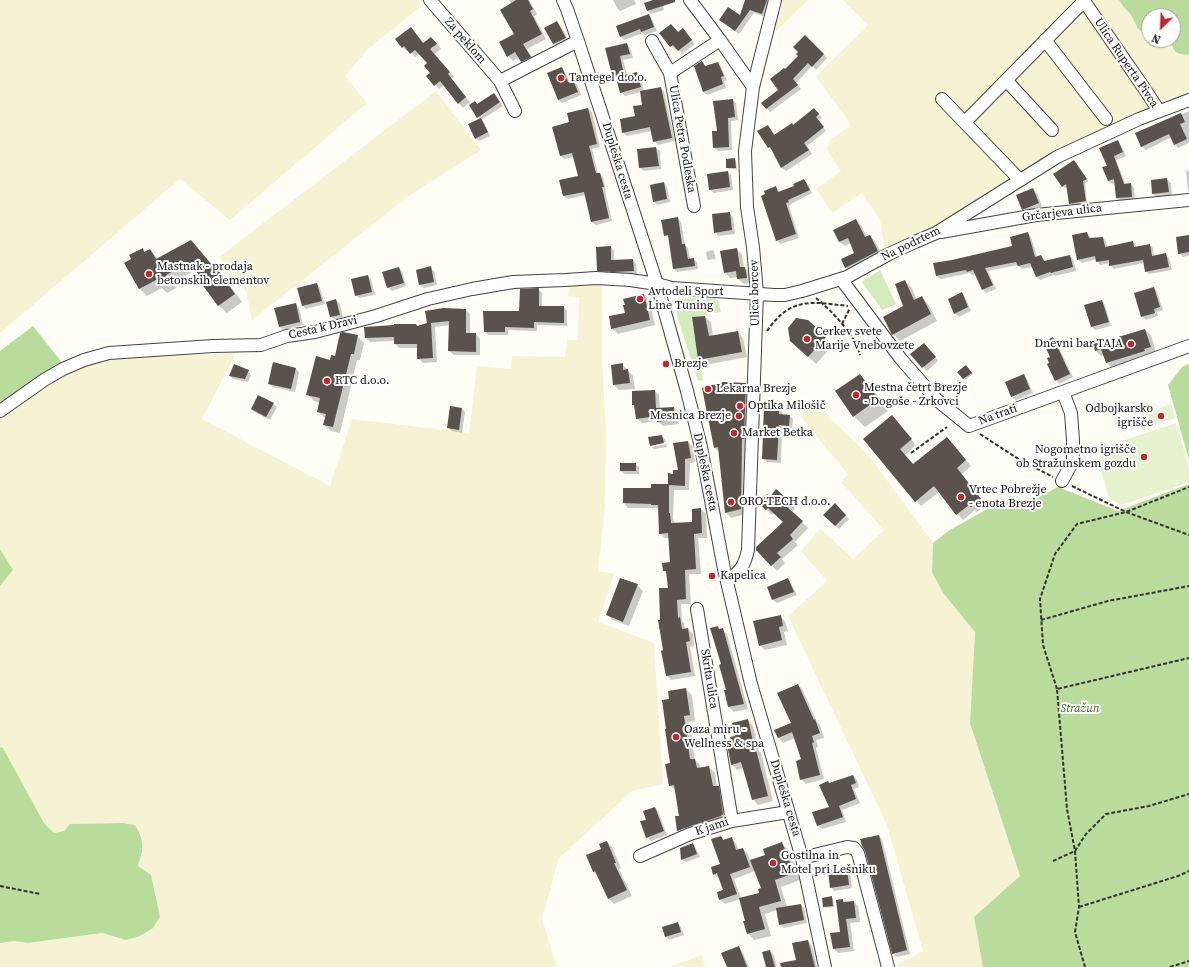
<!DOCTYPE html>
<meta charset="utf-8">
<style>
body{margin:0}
#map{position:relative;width:1189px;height:967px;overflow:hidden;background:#fffdf5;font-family:"Source Serif 4",serif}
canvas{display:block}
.north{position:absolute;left:1141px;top:8px;width:40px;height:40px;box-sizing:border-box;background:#fff;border:1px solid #a0a0a0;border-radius:50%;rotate:204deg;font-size:11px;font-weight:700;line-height:16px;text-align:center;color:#111}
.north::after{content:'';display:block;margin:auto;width:14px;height:18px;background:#c4262e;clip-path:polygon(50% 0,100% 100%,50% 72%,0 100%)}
</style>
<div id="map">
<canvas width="1189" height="967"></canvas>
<div class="north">N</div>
</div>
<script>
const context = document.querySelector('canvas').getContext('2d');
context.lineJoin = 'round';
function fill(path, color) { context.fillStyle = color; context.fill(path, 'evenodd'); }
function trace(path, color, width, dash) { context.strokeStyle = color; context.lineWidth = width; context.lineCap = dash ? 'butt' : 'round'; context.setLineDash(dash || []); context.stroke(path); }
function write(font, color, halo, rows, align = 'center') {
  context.font = font + ' "Source Serif 4",serif'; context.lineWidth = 4; context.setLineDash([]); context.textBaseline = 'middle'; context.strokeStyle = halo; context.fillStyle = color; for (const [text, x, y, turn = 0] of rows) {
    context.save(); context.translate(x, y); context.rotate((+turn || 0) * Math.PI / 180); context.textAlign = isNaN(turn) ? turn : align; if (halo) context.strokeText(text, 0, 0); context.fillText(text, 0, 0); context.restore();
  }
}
fill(new Path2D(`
 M0,0H418L422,5L367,50L345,76L367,103L230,220L180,179L0,333Z
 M783,0H808L773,34Z
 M843,0H1119L1122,5L1131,15L1138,29L1142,32L1149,34V40H1165L1171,43L1174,51L1178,53L1189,55V93L1136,114L1054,154L934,227L885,251L880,220L862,193L832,213L816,189L841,171L827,150L830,140L851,125L816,76L868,25Z
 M436,91L481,150L410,195L252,320L246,291L219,257Z
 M569,283L602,285V359L606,433L605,506L598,571L614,574L598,622L654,643L663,784L632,791L559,858L542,919L557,967H0V943L14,941L28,943L102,933L126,940L140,936L152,928L160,917L138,866L143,852L142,836L135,826L123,823L70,824L64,831L54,833L44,823L3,748L0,747V586L13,570L0,549V419L25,400L69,372L96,362L128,357L236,353L202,419L330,486L352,419L469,433L477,366L511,369L512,356L565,357L567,340H578L579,297L568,296Z
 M815,403L870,457L933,543L932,572L943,593L975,632L970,723L1020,876L974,917L983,967H898V964L923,951L887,825L788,616L827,581L801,551L820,528L853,559L884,530L841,482L848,474L800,416Z
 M702,955L705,967H669Z`), '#f6f3d4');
fill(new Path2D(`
 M880,270L896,304L882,310L862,282Z
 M686,298H715L718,301L721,312L714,313L713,309L707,311L708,315L692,318L698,360L703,380L698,381L677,316C676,306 675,301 686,298Z`), '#d5ebbd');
fill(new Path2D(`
 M1119,0H1189V55C1185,55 1179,54 1176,52C1171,48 1175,45 1165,40H1173V16H1149V34L1142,32L1138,29L1131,15L1122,5Z
 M33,326L63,364L0,406V351Z
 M1189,364V460L1168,385L1182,367Z
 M1189,484V967H983L974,917L1020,876L970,723L975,632L943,593L932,572L933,543L950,530L989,508L1015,500L1037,498L1058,487L1118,511Z
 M0,549L13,570L0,586Z
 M0,747L3,748L44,823L54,833L64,831L70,824L123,823L135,825C145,842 144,848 138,866L151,875L160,917L153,928L140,936L126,940L102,933L28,943L14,941L0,943Z`), '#b9dc9c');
fill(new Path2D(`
 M1171,404L1175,418L1151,426L1148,413Z
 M1176,423L1189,467V482L1121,505L1109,498L1100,467L1104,447Z`), '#e6f2cf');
fill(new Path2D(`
 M509,0H529L537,14L534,16L546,39L527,49L535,62L527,66L519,57L513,61L508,56L515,34L512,4Z
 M613,0H634L636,4L620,11L617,8Z
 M656,0H659L662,3L664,10L651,14L647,10Z
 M746,0H772L766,17L754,13L739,34L721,20L740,17Z
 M649,15L652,19L657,31L645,35L643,33L624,40L620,36Z
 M557,22L562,28L570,43L559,49L554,44L545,28Z
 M671,25L679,33H686L695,44L682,54L677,48L675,50L661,33Z
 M411,28L424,44L436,43L441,49L434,54L454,77L451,79L470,102L463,108L444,85L439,89L427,76L431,73L428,64L420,54L415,57L409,50L407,51L402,47Z
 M805,36L827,58L816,70L812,66L796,83L801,89L770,112L762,103L780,90L799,56Z
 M627,44L630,48L633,58L623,60L627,75L637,73L640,76L644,91L661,88L664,91L675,141L658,145L654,141L652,131L627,136L623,133L637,117L644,105L641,92L625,96L621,92L616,74H615L612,71L607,49Z
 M702,62L706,67L718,63L721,67L727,80L724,81L726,88L707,95L704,92L695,67Z
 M562,68L565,72L570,82L573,81L577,84L581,95L562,103L558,100Z
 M494,94L503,106L481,120L484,123L490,136L479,141L476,138L480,120L477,117L478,105Z
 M733,100L736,103L738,120L731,121L732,150L718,151L714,147L718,132Z
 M588,109L592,112L600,147L592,149L598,174H600L603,177L606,190L605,191L612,221L596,225L592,222L586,195L568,199L564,196L561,181L579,177L574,157L564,159L561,156L570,123Z
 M1189,111V143L1178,148L1175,144L1172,137L1146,150L1142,147L1136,134Z
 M817,112L822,118L818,121L826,131L807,146L812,154L786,171L782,168L773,151L769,147L768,126L775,135Z
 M1118,142L1121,145L1126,156L1116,160L1126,185L1131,184L1134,188L1135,200L1120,201L1116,198V183L1112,184L1108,181V166Z
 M656,148L660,151L661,169L644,171L640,168Z
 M735,159L736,161L737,169H729L727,168Z
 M1076,163L1088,181L1085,183L1087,203L1072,205L1070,203L1068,186L1065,188L1063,186Z
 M1186,171H1189V191L1188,190Z
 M727,172L731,175L733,190L714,193L710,190Z
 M804,180L807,183L812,193L791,204L792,205L789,206L799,238L780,244L777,240L776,187L780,193L796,187Z
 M1167,180L1171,183L1172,196L1157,197L1153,194L1152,181Z
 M664,183L667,187L670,202L657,205L654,201Z
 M1033,189L1037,193L1042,206L1027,213L1023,209Z
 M729,213L733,217L735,234L718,236L715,232Z
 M677,218L681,222L685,245L688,248L690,259H693L697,262L698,269L677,272L674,269L669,238L665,235Z
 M856,220L861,225L867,237L870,236L875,241L882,256L851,272L846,268L842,259L856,253L851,243L845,246L840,242L835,230Z
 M1028,233L1031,237L1037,257L1041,256L1045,262L1070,256L1073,259L1076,271L1055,276L1054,275L1040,280L1037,277L1033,267L1022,269L1018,265L988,271L996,289L986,293L983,289L976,274L971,275L970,273L941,279L937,276L935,264L1013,247Z
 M1087,233L1090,236L1091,239L1103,238L1106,241L1107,247L1133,242L1137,247L1150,245L1153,248L1154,256L1166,254L1169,258L1172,270L1149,274L1146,271L1144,263L1114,269L1110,265V263L1100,265L1097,261V259L1082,263L1078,259Z
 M1189,236V256L1183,257L1179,253Z
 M191,242L225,279L242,302L227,313L219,306L203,283L205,281L196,270L173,282L176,288L167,293L162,288L147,296L140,289L133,259L143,250L145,252L150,250L158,259Z
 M611,247L614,251V261L633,260L636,264L637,274H602L598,270Z
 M737,249L742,255L744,267L750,273L752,283L744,284L738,279V277L730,278L725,273Z
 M713,250L714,252L716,259L708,260L707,259L706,252Z
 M398,268L402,271L406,286L392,291L388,287Z
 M430,268L434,271L437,285L424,288L420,284Z
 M368,276L371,279L375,295L359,298L356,295Z
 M905,281L912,288L917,300L921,297L928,304L937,321L900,341L893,334L905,306Z
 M317,284L320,288L325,304L306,309L302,305Z
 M1154,288L1157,292L1163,310L1157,312L1158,316L1146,320L1142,316Z
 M539,290L542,293V307H564L567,311V326L537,325V331L508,330V335H488L485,331L520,312Z
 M961,293L965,297L971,311L959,317L955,313Z
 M644,295L649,301L655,325L618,334L612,328Z
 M336,300L340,304L343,318L335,320L331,317Z
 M1102,301L1105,305L1111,326L1095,330L1092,327L1086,306Z
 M296,304L299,308L303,325L283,330L280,327Z
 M466,310L470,314V334H476L480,339V355H454L449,351L450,325L435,327L437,362L423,363L418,358V348H399L395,344V341L370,342L366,338L417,327Z
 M705,317L711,322L713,337L738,332L743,338L747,357L705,365L699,360L693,318Z
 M807,321L833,345L816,364L799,348Z
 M1145,330L1151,335L1156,352L1112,368L1107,363L1104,355L1101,356L1096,351L1100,339L1106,346L1121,341Z
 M357,336L364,343L360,360H357L340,433L331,431L324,425L326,419L318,412L320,403L314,401L308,395L331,361Z
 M1053,338L1056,342L1073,377L1059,384L1056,380L1052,358Z
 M927,348L938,361L927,371L912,354Z
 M622,364L633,376L635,389L619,390L614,385L612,366Z
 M966,366L973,374L965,380L958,372Z
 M296,369L299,372L295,392L273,387L269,384Z
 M248,371L251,375L248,382L233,379L230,375Z
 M860,375L871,386L888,411L865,427L854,416Z
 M1024,375L1027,379L1033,393L1016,400L1012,397L1006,383Z
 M746,384L751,389L746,514L731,518L726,512L719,452L715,448Z
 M655,391L659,395L660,409L674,408L678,412L679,424L663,426L658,421L642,423L637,419L636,407L633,404Z
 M273,404L277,407L270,420L255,412L252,409Z
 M779,408L782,411V415L790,416L793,419L792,429L782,428L781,463L767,462L763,458Z
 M462,409L465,412L462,433L452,431L449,428Z
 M897,422L916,445L905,455L913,465L952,443L971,466L962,474L986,505L977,512L975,510L963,520L939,492L921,506L865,439Z
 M661,436L665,439L666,442L652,445V447L666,444L667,447L654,449L651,446Z
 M688,442L693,447L695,462L690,463L689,490H674L673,518L675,524L694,523L701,509L706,514L707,538H698L701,574H689L691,604H681L682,621L684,623L685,630L688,629L693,634L694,646L690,647L695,676L671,680L667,676L661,621L669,589L668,575L664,571L671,563L669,538H665L660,533L659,509L656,508H628L624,503L652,489L669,485L674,475L679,471Z
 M635,464L639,467V474H625L621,471Z
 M770,498L790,503L795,509L792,512L808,528L795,542L798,545L782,559L785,563L777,571L757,549L784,522L774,513L772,515L766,509Z
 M835,504L849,519L839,529L824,515Z
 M788,579L791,583L797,595L777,603L773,600L768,587Z
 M637,585L643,591L629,626L613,620L607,615Z
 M780,616L785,621L788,631L784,632L787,645L765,650L760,645Z
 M717,627L720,630L722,629L727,634L748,709L734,712L729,707L722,665Z
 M798,685L802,689L817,722L820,725L824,738L816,740L818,747L816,748L824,779L806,784L801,779L803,760L795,738L783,743L779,738L776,730L792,723Z
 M686,689L692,695L695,721L689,722L695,760L700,765L701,768L709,767L715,773L717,787L724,792L728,820L684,837L678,831L676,817L680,816L676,791L670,785L671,764L667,729L670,700ZM692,824L693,826L681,831V829Z
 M748,720L753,726L759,751L761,753L773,801L758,805L753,799L744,768L737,770L732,764L733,744Z
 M853,776L857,780L859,787L854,789L860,803L842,810L846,822L822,829L818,825L831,808L828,782L830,783Z
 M655,808L658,811L667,835L651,841L647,837V820Z
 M879,836L882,839L910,954L897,957L893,953Z
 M721,837L725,841L731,838L736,843L739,851L743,849L748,854L750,861L766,855L782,844L789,850L800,880L781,887L787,907L801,905L804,908L807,923L784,928L780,924L777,910L765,914L771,936L754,940L748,933L746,921L740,899L725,904L720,899L724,890L720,878L719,879L714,874L721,864ZM755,871L762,889L761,893L741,899L734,879Z
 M607,842L612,847L621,868L619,869L632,896L614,904L609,899L598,876L593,872L602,850Z
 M692,844L696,848L700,857L686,862L682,859Z
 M846,869L850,873L852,888L834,891L831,887Z
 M831,897L833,899L834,907L825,908L824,906Z
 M843,900L845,903L854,902L858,906L860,922L850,923L854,951L838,953L834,949L841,933Z
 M678,923L681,927L684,935L669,940L666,936Z
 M808,941L812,946L817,967H789L797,961Z
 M738,947L742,951L749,967H728Z
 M770,951L774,955L777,967H767Z`), '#0003');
fill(new Path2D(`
 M516,0H528L533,9L530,11L542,34L523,44L531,57L521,62L515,52L507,57L499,42L514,34L500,10Z
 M653,0H675V2L647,11L644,3Z
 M745,0H767L762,14L750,10L735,31L719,20L728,7L740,15Z
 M649,14L654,27L641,32L640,29L620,37L616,26Z
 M557,21L566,38L553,44L544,28Z
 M671,24L678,32L683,28L692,40L678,51L673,45L670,47L659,33Z
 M411,27L423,43L431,37L437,44L430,49L450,72L448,74L466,97L458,104L440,81L434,86L426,76L430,73L424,66L427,63L415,50L410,54L404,46L402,48L395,39Z
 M805,35L824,54L812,67L808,63L793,79L798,85L766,109L761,103L778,90L770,79L784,68L785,69L798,56L796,54L798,52L793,47Z
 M627,43L630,54L620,56L624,75L637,72L641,87L620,93L614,70L611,71L605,48Z
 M702,61L705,66L718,62L724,76L721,77L723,84L703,92L694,66Z
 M562,67L568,82L573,80L578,92L558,100L547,73Z
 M661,87L672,138L653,142L650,127L622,133L620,119L635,116L633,106L642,105L640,91Z
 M494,93L500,102L477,118L469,105L475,101L477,104Z
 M733,99L735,117L728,118L729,147L713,148L712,131H717L713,101Z
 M588,108L597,144L589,146L596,173H600L604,187H602L609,218L591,222L584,192L563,196L559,180L578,176L572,153L560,156L552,127L569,122L567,113Z
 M814,108L819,114L816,117L824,127L804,143L809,150L781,168L770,147L768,148L757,131L768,125L774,135L792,123L793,125Z
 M1181,113L1185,122L1180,124L1187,139L1174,145L1169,134L1141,147L1135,133Z
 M481,118L488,132L475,139L468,124Z
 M1118,140L1123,152L1114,156L1124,184L1131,183L1132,197L1116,198L1114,179L1108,181L1102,167L1107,166L1099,148Z
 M656,147L659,166L639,168L637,149Z
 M735,158L736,168H726V159Z
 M1074,160L1087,179L1083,181L1086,201L1069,204L1066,184L1062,187L1053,174Z
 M728,171L730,187L709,190L707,174Z
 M1167,178L1169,192L1152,194L1151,180Z
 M804,179L810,190L788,200L789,202L786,203L796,234L776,241L761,196L765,194L764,191L776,186L778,192L794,186L793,184Z
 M664,182L667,199L653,202L650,185Z
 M1033,188L1039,203L1022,210L1016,195Z
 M730,212L732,230L714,233L712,214Z
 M678,217L682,244H685L688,259L694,258L695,266L673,269L668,235L664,236L661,220Z
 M856,219L865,237L870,235L878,251L845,268L841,259L854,253L848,238L839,242L833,230Z
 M1028,232L1035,257L1041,255L1044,261L1070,255L1073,267L1051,273L1050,272L1036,277L1030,263L1018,266L1016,262L985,268L993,285L982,290L973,270L967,272L966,270L936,276L933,263L952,260L1012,246L1010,237Z
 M1087,232L1089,238L1103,237L1105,247L1133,241L1134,247L1150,244L1152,256L1166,253L1169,267L1145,272L1143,260L1109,266V260L1096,262L1095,256L1077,260L1072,235Z
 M1189,235V252L1178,254L1176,237Z
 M191,240L217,271L218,270L235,294L218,306L201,283L204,281L189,263L166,275L169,281L159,286L156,280L139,289L124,263L131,259L129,255L143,248L144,252L150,249L156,259Z
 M611,246V260L633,259L634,271L613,272L597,271L596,247Z
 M737,248L740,267H745L747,278L737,279L736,271L724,273L720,251Z
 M431,266L434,282L419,285L416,270Z
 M399,267L404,283L387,288L382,272Z
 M368,275L372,292L355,296L351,279Z
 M905,280L914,300L922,296L931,314L892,335L883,317L903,306L895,284Z
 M317,283L322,301L302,306L297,288Z
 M1154,287L1160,307L1154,309L1155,313L1141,317L1134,293Z
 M539,288V306H564V323L534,322V328L505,327V332H484L483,311H519L520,289Z
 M962,292L968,307L954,314L948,299Z
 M644,294L650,320L611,329L609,316L625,313L623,305H625L623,299Z
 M336,299L340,315L330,317L326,302Z
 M1102,300L1109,322L1091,327L1084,305Z
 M296,303L300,322L279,327L274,308Z
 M443,308L466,309V333H476V352L448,351L449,321L431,323L433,358L417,359V344H394V337L365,338L364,327L394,325V324H416L417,326L427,323L425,311Z
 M705,316L709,336L738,331L742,352L698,360L692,317Z
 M796,318L808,320L826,337L808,357L790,341L788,328Z
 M1145,329L1151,347L1144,349L1145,351L1106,363L1101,349L1095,351L1092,341L1101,338L1103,346L1120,341L1118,337Z
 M343,332L358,335L354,354H351L333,427L323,425L326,414L317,412L320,398L306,395L316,356L330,360L331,355L335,356L340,333Z
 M1053,337L1070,374L1055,381L1047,364L1049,363L1047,358L1050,357L1043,342Z
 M924,343L936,357L922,368L910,354Z
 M273,362L296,368L291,389L268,384Z
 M623,363V370L628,369L630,383L613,385L611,365Z
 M234,364L249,370L245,379L229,376Z
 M966,365L972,373L963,379L957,372Z
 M860,374L878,399L853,417L835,391Z
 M1024,374L1030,389L1011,397L1005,382Z
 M723,382L746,383L744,439H742L741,509L725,513L718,447L714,448L702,388Z
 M655,390L656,408L674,407L675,420L657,422V416L636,419L634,405H632V391Z
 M258,395L274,403L266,417L251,409Z
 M450,406L462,408L459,430L447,428Z
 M764,406L779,407V414L790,415L789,426L779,425L777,460L762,459Z
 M892,415L912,439L900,449L913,464L947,437L966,460L957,468L981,499L971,507L969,505L956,515L934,486L915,502L863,439Z
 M662,435L664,443L650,446L648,437Z
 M688,441L691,458L685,459V486L669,485V513H670L671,523L692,522V509L701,508L702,533L694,534L696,569L685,570L686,599L677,600L678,618L680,617L682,629L688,628L690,641L686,642L691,672L666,676L661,651L663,650L658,620H660L659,588H668L666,571H663L662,563L670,562L668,533L659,534L658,505H651V504L623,503V488H651V484H668V473L673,474V470H678L673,443Z
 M620,463H636V471H620Z
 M776,489L791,502L787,507L803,521L790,535L793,539L777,553L781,557L771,566L756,550V547L783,522L768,508L766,510L759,503L767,494L770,497Z
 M835,503L846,515L835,526L823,515Z
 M620,578L638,584L623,622L606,615Z
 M788,578L794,592L772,600L767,587Z
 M781,615L783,626L779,627L782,640L759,646L753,621Z
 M718,626L719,629L723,628L744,704L728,707L724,690H726L719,665L721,664L710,628Z
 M798,684L814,720L815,719L820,733L812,736L814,742L812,743L820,775L800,780L796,761L801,759L792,732L778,738L774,730L791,723L777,693Z
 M686,688L690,715L684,716L690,759H695L697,768L709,766L713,786H719L723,814L721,816L688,827L677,831L675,816H679L674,785L669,786L665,764L670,763L665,729H666L662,700L669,699L668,691Z
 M748,719L754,746H755L768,796L752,800L741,762L731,765L727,744L732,743L730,737L735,736L732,723Z
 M853,775L856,783L851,785L856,799L839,806L843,817L817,826L812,812L829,807L819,785L828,781L829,783Z
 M655,807L664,831L646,838L640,821L646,820L643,811Z
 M879,835L907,950L892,954L865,851L862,846L860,839Z
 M721,836L723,840L732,837L736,850L743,848L750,867L730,874L737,894L719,900L717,892L723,890L717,873L713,875L711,867L720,864L711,839Z
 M607,841L616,863H614L627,890L608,899L595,871L593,872L586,855L601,849L599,844Z
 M782,842L794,873L775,880L781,901L759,907L765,929L747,934L743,921H745L739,898L759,893L758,889L761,888L750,860L765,855L763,849Z
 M693,843L697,854L681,860L680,848Z
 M847,868L849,885L830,888L828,871Z
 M832,896L833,906L823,907L822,898Z
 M843,899V902L854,901L856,918L846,919L850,947L833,949L830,933L840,932L836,900Z
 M801,904L804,920L779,925L776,908Z
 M678,922L681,932L665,937L662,927Z
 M808,940L815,967H781L780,963L796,960L792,943Z
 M739,946L747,967H727L721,953Z
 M770,950L775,967H766L762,952Z`), '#5a524d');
const minor = new Path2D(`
 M430,0L500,81L515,111
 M563,0L567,9L578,41L657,284L687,391L701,447L724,569L751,684L802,858L825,967
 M690,0L720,40L753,87
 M1045,40L1106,119
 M652,41L670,73L694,206
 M670,73L720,40
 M1006,80L1052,130
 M500,81L578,41
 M942,99L1020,180
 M965,122L1084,1L1146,91L1159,111
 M941,232L1036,215L1189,200
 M841,279L901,359L937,400L969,426L1189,346
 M0,411L44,380L63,369L84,360L109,353L213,346L261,345L287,336L315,332L376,316L428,299L472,289L513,282L565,280L596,278L630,280L657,284L672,288L774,295H785L802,291L847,277L889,254L915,242L936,233L1057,157L1139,119L1189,100
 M1062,481L1073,461V440L1071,413L1063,392
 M728,581C741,570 744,567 748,550L757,293L753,247L747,207L745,151L753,87L775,0
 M697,609L732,821
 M640,856L690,834L732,821L788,812
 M802,858L847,847L854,848L858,853L888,967`);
trace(minor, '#444', 14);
trace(new Path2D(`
 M816,298C831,310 856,336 860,355
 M842,324L850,308
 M767,331C791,296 812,302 848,306
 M980,434L1020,460L1053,477
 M911,453L947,427
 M1072,486L1126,512L1189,535
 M1041,620L1108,601L1189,586
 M1057,689L1043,645L1040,599L1055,554L1077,524L1126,512L1189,487
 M1053,861L1075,851L1086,834L1106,814L1149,806L1189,794
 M0,886L40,894
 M1079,907L1178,876L1189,871
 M1085,967L1075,932L1079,907L1075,851L1067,809L1057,689L1189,658
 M1170,967L1189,961`), '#333', 2, [4, 2]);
trace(minor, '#fff', 12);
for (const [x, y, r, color] of [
 [561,78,4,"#c4262e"],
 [149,274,4,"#c4262e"],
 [640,299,4,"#c4262e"],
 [807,339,4,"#c4262e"],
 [1131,344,4,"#c4262e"],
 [666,364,4,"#c4262e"],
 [327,381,4,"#c4262e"],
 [708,389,4,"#c4262e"],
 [856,395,4,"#c4262e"],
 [740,406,4,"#c4262e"],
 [739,416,4,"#c4262e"],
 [1161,416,4,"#c4262e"],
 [734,433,4,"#c4262e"],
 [1144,457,4,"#c4262e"],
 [961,497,4,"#c4262e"],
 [731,502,4,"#c4262e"],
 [712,576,4,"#c4262e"],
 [676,737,4,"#c4262e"],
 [773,863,4,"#c4262e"]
]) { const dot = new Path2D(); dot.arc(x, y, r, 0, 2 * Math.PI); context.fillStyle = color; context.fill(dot); trace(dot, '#fff', 1.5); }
write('12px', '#111', '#fff', [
 ["Za peklom",465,41,49],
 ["Ulica Ruperta Pivca",1126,63,56],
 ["Ulica Petra Podleska",682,139,80],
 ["Dupleška cesta",617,161,73],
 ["Grčarjeva ulica",1062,213,-7],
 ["Na podrtem",911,244,-26],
 ["Ulica borcev",755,293,-91],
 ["Cesta k Dravi",323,328,-13],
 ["Na trati",998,415,-20],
 ["Dupleška cesta",705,472,78],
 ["Skrita ulica",709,679,81],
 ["Dupleška cesta",785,798,73],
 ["K jami",712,827,-18]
]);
write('12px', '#111', '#fff', [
 ["Tantegel d.o.o.",569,78],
 ["Mastnak - prodaja",157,267],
 ["betonskih elementov",157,281],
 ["Avtodeli Sport",648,292],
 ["Line Tuning",648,306],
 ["Cerkev svete",815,332],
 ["Marije Vnebovzete",815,346],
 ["Dnevni bar TAJA",1123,344,"right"],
 ["Brezje",674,364],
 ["RTC d.o.o.",335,381],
 ["Mestna četrt Brezje",864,388],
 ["- Dogoše - Zrkovci",864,402],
 ["Lekarna Brezje",716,389],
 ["Optika Milošič",748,406],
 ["Odbojkarsko",1153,409,"right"],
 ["igrišče",1153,423,"right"],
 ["Mesnica Brezje",731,416,"right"],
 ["Market Betka",742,433],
 ["Nogometno igrišče",1136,450,"right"],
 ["ob Stražunskem gozdu",1136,464,"right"],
 ["Vrtec Pobrežje",969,490],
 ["- enota Brezje",969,504],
 ["ORO-TECH d.o.o.",739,502],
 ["Kapelica",720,576],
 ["Oaza miru -",684,730],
 ["Wellness & spa",684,744],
 ["Gostilna in",781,856],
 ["Motel pri Lešniku",781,870]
], 'left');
write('italic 12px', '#2f6b1f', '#fff', [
 ["Stražun",1080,709]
]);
</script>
